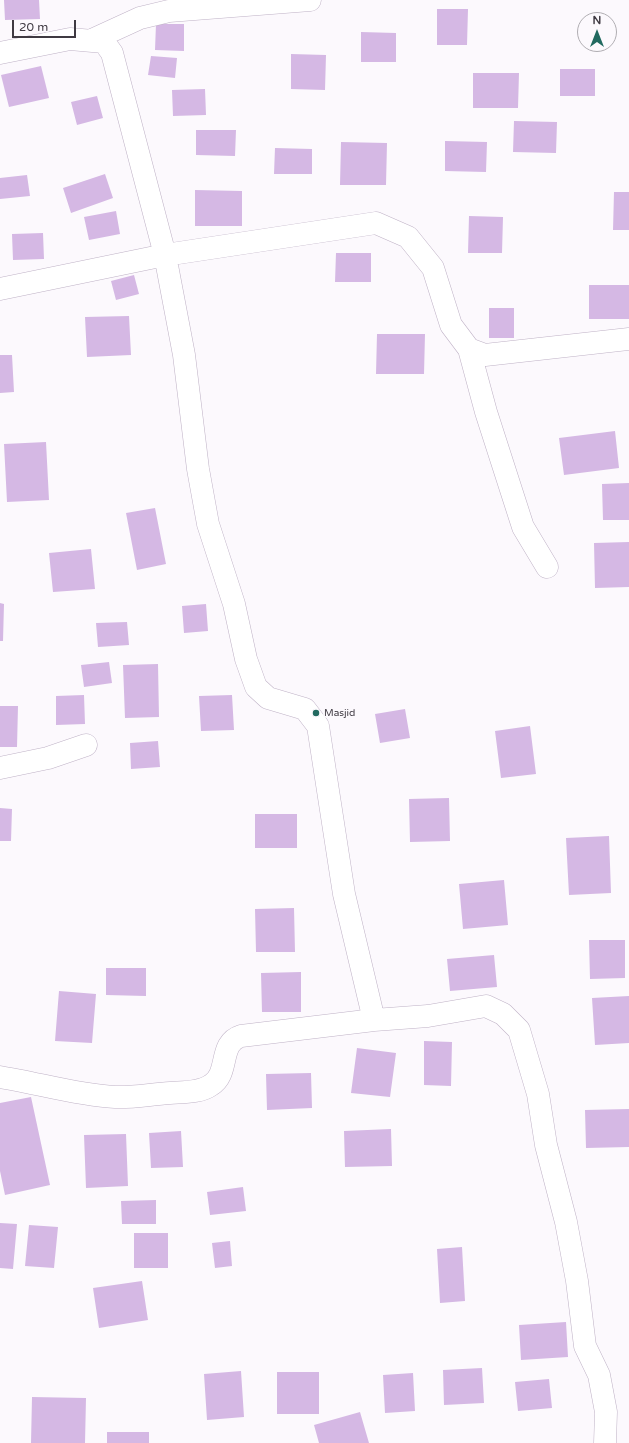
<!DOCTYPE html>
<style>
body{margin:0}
#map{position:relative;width:629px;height:1443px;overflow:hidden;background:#fcf9fd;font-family:"Varela Round",sans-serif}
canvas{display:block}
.north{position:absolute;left:577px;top:12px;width:40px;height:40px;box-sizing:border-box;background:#fcf9fd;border:1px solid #b0adb2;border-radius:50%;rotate:0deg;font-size:11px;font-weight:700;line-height:16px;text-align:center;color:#3f3a42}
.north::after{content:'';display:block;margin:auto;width:14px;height:18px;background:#226a60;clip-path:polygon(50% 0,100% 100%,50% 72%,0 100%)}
.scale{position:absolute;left:12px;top:20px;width:64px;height:18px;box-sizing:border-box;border:2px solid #3f3a42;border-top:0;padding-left:5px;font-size:12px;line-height:14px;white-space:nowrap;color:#3f3a42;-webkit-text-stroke:3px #fcf9fd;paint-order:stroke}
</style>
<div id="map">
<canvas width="629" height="1443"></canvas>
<div class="north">N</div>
<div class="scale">20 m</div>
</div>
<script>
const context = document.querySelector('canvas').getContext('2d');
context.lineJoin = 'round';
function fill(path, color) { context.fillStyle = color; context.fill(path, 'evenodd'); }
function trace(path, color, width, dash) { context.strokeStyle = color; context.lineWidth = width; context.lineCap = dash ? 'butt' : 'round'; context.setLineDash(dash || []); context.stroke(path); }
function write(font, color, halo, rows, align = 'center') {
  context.font = font + ' "Varela Round",sans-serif'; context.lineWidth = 3.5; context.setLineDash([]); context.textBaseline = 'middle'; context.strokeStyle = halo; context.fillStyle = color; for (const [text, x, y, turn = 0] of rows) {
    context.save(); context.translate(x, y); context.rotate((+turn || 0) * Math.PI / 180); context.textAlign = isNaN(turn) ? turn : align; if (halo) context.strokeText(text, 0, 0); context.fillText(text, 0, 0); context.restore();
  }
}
fill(new Path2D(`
 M4,0H39L40,19L5,20Z
 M437,9H468L467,45H437Z
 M156,24H184V51L155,50Z
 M361,32L396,33V62H361Z
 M291,54L326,55L325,90L291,89Z
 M151,56L177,58L175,78L148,75Z
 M41,66L49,98L9,107L1,75Z
 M560,69H595V96H560Z
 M473,73H519L518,108H473Z
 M205,89L206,115L173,116L172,90Z
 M97,96L103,118L77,125L71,102Z
 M514,121L557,122L556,153L513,152Z
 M196,130H236L235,156L196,155Z
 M445,141L487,142L486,172L445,171Z
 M341,142L387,143L386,185H340Z
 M275,148L312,149V174H274Z
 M105,174L113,198L71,213L63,188Z
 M27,175L30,196L0,199V178Z
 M195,190L242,191V226H195Z
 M614,192H629V230H613Z
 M116,211L120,234L89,240L84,217Z
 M469,216L503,217L502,253H468Z
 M43,233L44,259L13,260L12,234Z
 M336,253H371V282H335Z
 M134,275L139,294L116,300L111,281Z
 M589,285H629V319H589Z
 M489,308H514V338H489Z
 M129,316L131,355L87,357L85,317Z
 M377,334H425L424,374H376Z
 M0,355H12L14,392L0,393Z
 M615,431L619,468L564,475L559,438Z
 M46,442L49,500L7,502L4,444Z
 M629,483V520H603L602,484Z
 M155,508L166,564L137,570L126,513Z
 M629,542V587L595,588L594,543Z
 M91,549L95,589L53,592L49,553Z
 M0,603L4,604L3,641H0Z
 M206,604L208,631L184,633L182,606Z
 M127,622L129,645L98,647L96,623Z
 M109,662L112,683L84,687L81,665Z
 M158,664L159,717L125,718L123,665Z
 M84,695L85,724L56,725V696Z
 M232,695L234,730L201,731L199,696Z
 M0,706H18L17,747H0Z
 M405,709L410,738L380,743L375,714Z
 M530,726L536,774L501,778L495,731Z
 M158,741L160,767L131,769L130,743Z
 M449,798L450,841L410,842L409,799Z
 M0,808L12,809L11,841H0Z
 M255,814H297V848H255Z
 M609,836L611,893L569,895L566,838Z
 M504,880L508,925L463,929L459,884Z
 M294,908L295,952H256L255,909Z
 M589,940H625V978L590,979Z
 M494,955L497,987L450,991L447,959Z
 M106,968H146V996L106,995Z
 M301,972V1012H262L261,973Z
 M59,991L96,994L92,1043L55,1041Z
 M629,996V1043L595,1045L592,998Z
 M424,1041L452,1042L451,1086L424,1085Z
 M357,1048L396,1053L390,1097L351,1093Z
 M311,1073L312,1108L267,1110L266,1074Z
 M31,1097L50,1185L5,1195L0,1171V1103Z
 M629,1109V1147L586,1148L585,1110Z
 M391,1129L392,1166L345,1167L344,1131Z
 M181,1131L183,1167L151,1168L149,1133Z
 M126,1134L128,1186L86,1188L84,1135Z
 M243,1187L246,1211L210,1215L207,1192Z
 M156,1200V1224H122L121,1201Z
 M0,1223L17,1224L13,1269L0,1268Z
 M29,1225L58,1227L54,1268L25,1266Z
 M134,1233H168V1268H134Z
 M230,1241L232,1266L215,1268L212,1243Z
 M462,1247L465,1301L440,1303L437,1249Z
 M142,1281L148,1320L99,1328L93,1288Z
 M566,1322L568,1357L521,1360L519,1325Z
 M482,1368L484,1403L444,1405L443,1370Z
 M241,1371L244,1417L207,1420L204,1374Z
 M277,1372H319V1414H277Z
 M413,1373L415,1411L385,1413L383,1375Z
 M549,1379L552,1408L518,1411L515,1382Z
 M32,1397L86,1398L85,1443H31Z
 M360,1412L369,1443H319L314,1425Z
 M107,1432H149V1443H107Z`), '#d5b8e4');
const minor = new Path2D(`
 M92,40L140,18L169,11L310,0
 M0,53L70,39L104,42L112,53L165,255L184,355L198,469L208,524L234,604L246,659L256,687L268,698L305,709L318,726L344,894L374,1020
 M0,289L165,255L376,223L408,237L433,268L451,325L469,349L485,355L629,339
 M469,349L486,412L523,527L547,567
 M0,768L48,758L86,745
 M0,1077C38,1083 76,1095 115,1097C132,1098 152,1094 170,1093C183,1092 200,1093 211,1085C230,1074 218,1043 241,1036L374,1020L428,1016L486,1006L503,1014L519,1030L538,1094L546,1145L566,1222L577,1281L585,1346L599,1375L606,1412L605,1443`);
trace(minor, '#bfb2c6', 23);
trace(minor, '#fff', 22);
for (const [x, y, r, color] of [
 [316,713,4,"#226a60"]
]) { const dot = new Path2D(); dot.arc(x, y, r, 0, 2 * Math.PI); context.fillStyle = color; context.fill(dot); trace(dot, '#fcf9fd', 1.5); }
write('10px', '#3f3a42', '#fcf9fd', [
 ["Masjid",324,713]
], 'left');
</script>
